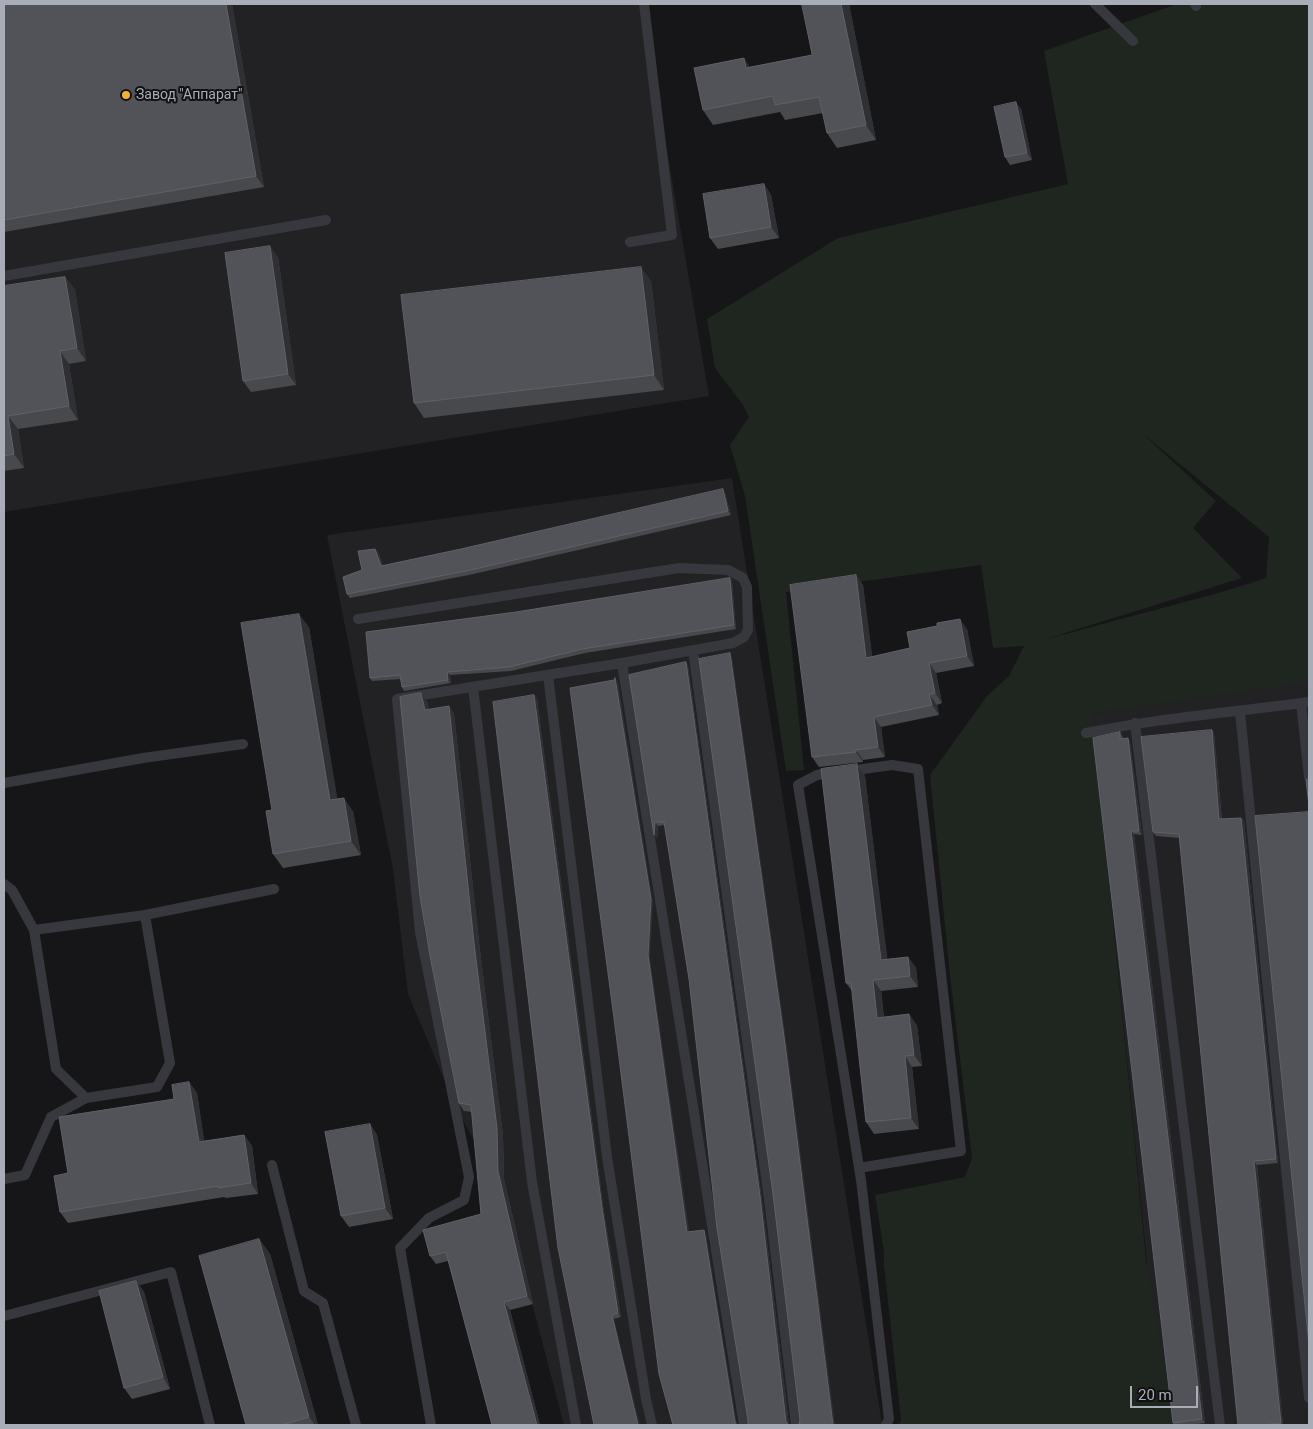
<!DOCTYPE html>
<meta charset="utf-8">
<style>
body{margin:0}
#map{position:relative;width:1313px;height:1429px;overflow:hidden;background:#161618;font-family:Roboto,sans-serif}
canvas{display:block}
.frame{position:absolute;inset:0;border:5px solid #a8adb8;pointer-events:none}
.scale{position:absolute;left:1130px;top:1386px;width:68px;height:22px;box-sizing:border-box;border:2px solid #a8adb8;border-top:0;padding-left:6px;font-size:15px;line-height:18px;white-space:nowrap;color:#a8adb8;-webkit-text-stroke:4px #111113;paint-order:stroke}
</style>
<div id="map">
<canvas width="1313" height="1429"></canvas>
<div class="frame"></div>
<div class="scale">20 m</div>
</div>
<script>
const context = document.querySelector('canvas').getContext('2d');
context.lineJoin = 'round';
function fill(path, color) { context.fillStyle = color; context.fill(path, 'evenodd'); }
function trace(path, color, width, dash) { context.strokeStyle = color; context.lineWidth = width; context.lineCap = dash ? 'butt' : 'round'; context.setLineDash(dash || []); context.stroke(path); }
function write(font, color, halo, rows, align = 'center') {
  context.font = font + ' Roboto,sans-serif'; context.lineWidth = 4; context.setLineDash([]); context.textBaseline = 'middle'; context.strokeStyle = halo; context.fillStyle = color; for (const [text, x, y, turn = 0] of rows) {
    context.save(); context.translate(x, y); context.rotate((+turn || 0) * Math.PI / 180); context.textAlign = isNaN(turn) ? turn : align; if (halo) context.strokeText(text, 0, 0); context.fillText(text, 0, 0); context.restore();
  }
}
fill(new Path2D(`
 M4,4H642L709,396L4,512Z
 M732,478L882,1424V1425H564L502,1189L458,1112L408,994L393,869L327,535Z
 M1309,681V1425H1163L1093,714Z`), '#222225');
fill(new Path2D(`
 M1177,4H1309V682L1093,714L1146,1260L1175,1425H899L901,1420L884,1265V1252L875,1195L965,1177L972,1158L950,976L930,775L987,696L1009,676L1024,646L993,648L981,565L786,592L804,770L786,771L745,496L730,445L749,417L743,405L715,368L707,319L838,238L1068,184L1044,51ZM1143,434L1269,537L1266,578L1222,592L1043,640L1242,578L1193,528L1216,501Z`), '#1e261f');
trace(new Path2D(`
 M1095,4L1133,41
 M1195,4L1196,6
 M630,242L672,235L644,4
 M4,276L326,220
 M358,619L679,568L728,570L743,578L747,587L748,630L744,637L733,643L622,663L397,699L420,932L469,1177L464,1200L429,1218L400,1248L431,1425
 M693,650L769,1199L796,1425
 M622,663L744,1425
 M548,675L607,1157L646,1399L652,1425
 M473,687L532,1182L576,1425
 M1301,703L1309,777
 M1240,712L1309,1398
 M1135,723L1220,1425
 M1086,733C1160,718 1235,712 1309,702
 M849,771L892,765L918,769L961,1151L859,1168
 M835,772L817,775L798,785L861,1180L889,1419L886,1425
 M4,783L143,758L243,744
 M4,884L12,890L34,930L56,1069L86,1098L157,1087L170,1063L145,915L34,930
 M145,915L274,889
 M272,1165L304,1291L323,1303L356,1425
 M4,1179L25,1175L51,1117L86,1098
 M4,1316L171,1272L210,1425`), '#37383d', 10);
fill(new Path2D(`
 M4,4H232L264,187L4,232Z
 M802,4H849L876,140L837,148L827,133L823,113L785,120L780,112L713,125L703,110L750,67L812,55Z
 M1021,109L1032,160L1010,165L1005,157Z
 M764,184L771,195L779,238L718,249L710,238Z
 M278,257L296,385L251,392L243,381Z
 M65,277L75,290L86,361L69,364L78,420L18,429L24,468L4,471V286Z
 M651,281L664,390L424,418L414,403Z
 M725,493L731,515L469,575L350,598L347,594L375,549L378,552L383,566Z
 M856,575L863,585L872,657L910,648L967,629L974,666L936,673L942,703L937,705L939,715L881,727L885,757L863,760V762L819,767L812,757Z
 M730,578L732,582L736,629L585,653L511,671L450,675L451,683L404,691L402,687L401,679L372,681L370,678L516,612Z
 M309,627L337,799L353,811L361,855L283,868L273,854L272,810Z
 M686,662L688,666L762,1200L789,1425L748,1424V1420L689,979L665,825L658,826L657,838L654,835L629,675Z
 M534,695L537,699L604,1212L621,1317L614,1319L594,1425Z
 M427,701L429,710L449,706L454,714L480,951L503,1136L504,1179L533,1304L510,1310L540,1425H492L448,1261L436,1264L430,1256L481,1214L472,1112L464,1111L459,1103Z
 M1212,730L1214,733L1222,819L1241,818L1244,821L1278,1163L1257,1165L1283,1425H1238L1179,838L1156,836L1153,832Z
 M1120,732L1123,738H1128L1130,742L1142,835L1134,834L1205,1423L1189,1425H1174L1173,1423Z
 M857,764L865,776L887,959L908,957L916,968L918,987L881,991L884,1017L909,1014L917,1026L922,1066L912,1067L919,1129L874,1134L866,1122L852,991L846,983Z
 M189,1082L197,1093L204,1141L244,1135L252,1146L258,1194L226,1198L224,1197L68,1223L60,1212L174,1099Z
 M370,1124L377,1135L393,1219L349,1227L341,1216Z
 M259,1239L270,1254L318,1425H246Z
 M136,1281L144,1292L170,1389L132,1399L124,1388Z`), '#47494d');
fill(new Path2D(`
 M226,4H232L264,187L256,176Z
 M841,4H849L876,140L866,125Z
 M744,58L754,73L746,68Z
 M1016,102L1021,109L1032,160L1027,153Z
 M764,184L771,195L779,238L771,227Z
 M270,246L278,257L296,385L288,374Z
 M641,267L651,281L664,390L654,375Z
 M65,277L75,290L86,361L77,348Z
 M60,351L69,364L78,420L69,406Z
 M8,416L18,429L24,468L14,454Z
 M723,489L725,493L731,515L728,511Z
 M375,549L378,552L384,570L381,566Z
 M856,575L863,585L874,669L866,658Z
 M730,578L732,582L736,629L734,625Z
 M299,614L309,627L340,814L330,800Z
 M960,619L967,629L974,666L967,656Z
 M730,653L732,657L787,1047L835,1425H833Z
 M686,662L688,666L762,1200L789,1425L786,1422Z
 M929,663L936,673L942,703L935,693Z
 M447,672L450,675L451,683L448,680Z
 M615,678L618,682L653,903L650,959L690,1236L687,1232L648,955Z
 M421,693L427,701L431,718L425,710Z
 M929,694L937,705L939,715L932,705Z
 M534,695L537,699L604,1212L621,1317L618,1313L602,1208Z
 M449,706L454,714L480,951L503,1136L504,1179L533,1304L527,1296L498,1171Z
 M874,717L881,727L885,757L878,747Z
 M1212,730L1214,733L1222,823L1219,819Z
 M1128,738L1130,742L1142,835L1139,831Z
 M856,750L863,760V762L856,752Z
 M857,764L865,776L889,971L881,960Z
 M344,798L353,811L361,855L351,841Z
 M1241,818L1244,821L1278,1163L1276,1159Z
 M655,822L658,826L657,838L654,835Z
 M1131,831L1134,834L1205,1423L1202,1419Z
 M908,957L916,968L918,987L910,976Z
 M873,980L881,991L885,1029L877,1018Z
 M909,1014L917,1026L922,1066L914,1055Z
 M905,1056L912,1067L919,1129L911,1118Z
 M189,1082L197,1093L206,1152L199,1142Z
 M370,1124L377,1135L393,1219L385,1208Z
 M244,1135L252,1146L258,1194L251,1183Z
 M1254,1161L1257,1165L1283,1425L1281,1423Z
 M704,1230L706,1234L737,1425L735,1422Z
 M259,1239L270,1254L318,1425H315L309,1417Z
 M136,1281L144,1292L170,1389L163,1377Z
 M504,1302L510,1310L540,1425H537Z
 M612,1315L614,1319L640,1425H638Z`), '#2f3033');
const building = new Path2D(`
 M4,4H226L256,176L4,220Z
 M802,4H841L866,125L827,133L819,97L775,105L773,96L703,110L694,68L744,58L746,68L812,55Z
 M1016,102L1027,153L1005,157L994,107Z
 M764,184L771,227L710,238L703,194Z
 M270,246L288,374L243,381L225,253Z
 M641,267L654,375L414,403L401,295Z
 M65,277L77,348L60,351L69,406L8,416L14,454L4,456V286Z
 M723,489L728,511L466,571L347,594L343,577L362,570L358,551L375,549L381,566L461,549Z
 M856,575L866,658L910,648L907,632L937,626V623L960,619L967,656L929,663L935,693L929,694L932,705L874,717L878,747L856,750V752L812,757L790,585Z
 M730,578L734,625L582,649L509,667L447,672L448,680L402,687L400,675L370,678L366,632L516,612Z
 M299,614L330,800L344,798L351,841L273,854L266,811L272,810L241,623Z
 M730,653L785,1044L833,1425H798L799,1424L800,1420L773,1194L699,659Z
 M686,662L760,1196L786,1422L789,1425H746L748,1424V1420L717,1228L689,979L664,822H655L654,835L629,675Z
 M615,678L651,899L648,955L687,1232L704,1230L735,1422L737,1425H673L659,1374L614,1018L570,688L614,680Z
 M421,693L425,710L449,706L474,943L497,1128L498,1171L527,1296L504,1302L537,1425H492L446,1252L430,1256L423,1230L481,1214L471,1105L459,1103L430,956L420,896L400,697Z
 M534,695L602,1208L618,1313L612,1315L638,1425H594L558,1248L493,702Z
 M1212,730L1219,819L1241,818L1276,1159L1254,1161L1281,1423L1262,1425H1238L1179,834L1153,832L1141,737Z
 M1120,732V739L1128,738L1139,831H1131L1202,1419L1173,1423L1093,738Z
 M857,764L881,960L908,957L910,976L873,980L877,1018L909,1014L914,1055L905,1056L911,1118L866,1122L851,983H846L821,769Z
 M1309,779V806L1306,780Z
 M1309,812V1345L1255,816Z
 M189,1082L199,1142L244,1135L251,1183L218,1188V1186L60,1212L54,1176L68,1173L59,1117L174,1099L172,1085Z
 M370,1124L385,1208L341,1216L325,1132Z
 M259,1239L309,1417L282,1425H246L199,1256Z
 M136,1281L163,1377L124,1388L99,1291Z`);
fill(building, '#525359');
trace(building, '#5f6168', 1);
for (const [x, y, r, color] of [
 [126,95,5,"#f2b134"]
]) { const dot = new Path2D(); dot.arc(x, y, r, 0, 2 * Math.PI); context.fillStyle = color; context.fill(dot); trace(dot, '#111113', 2); }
write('14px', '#a8adb8', '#111113', [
 ["Завод \"Аппарат\"",136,95]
], 'left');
</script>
